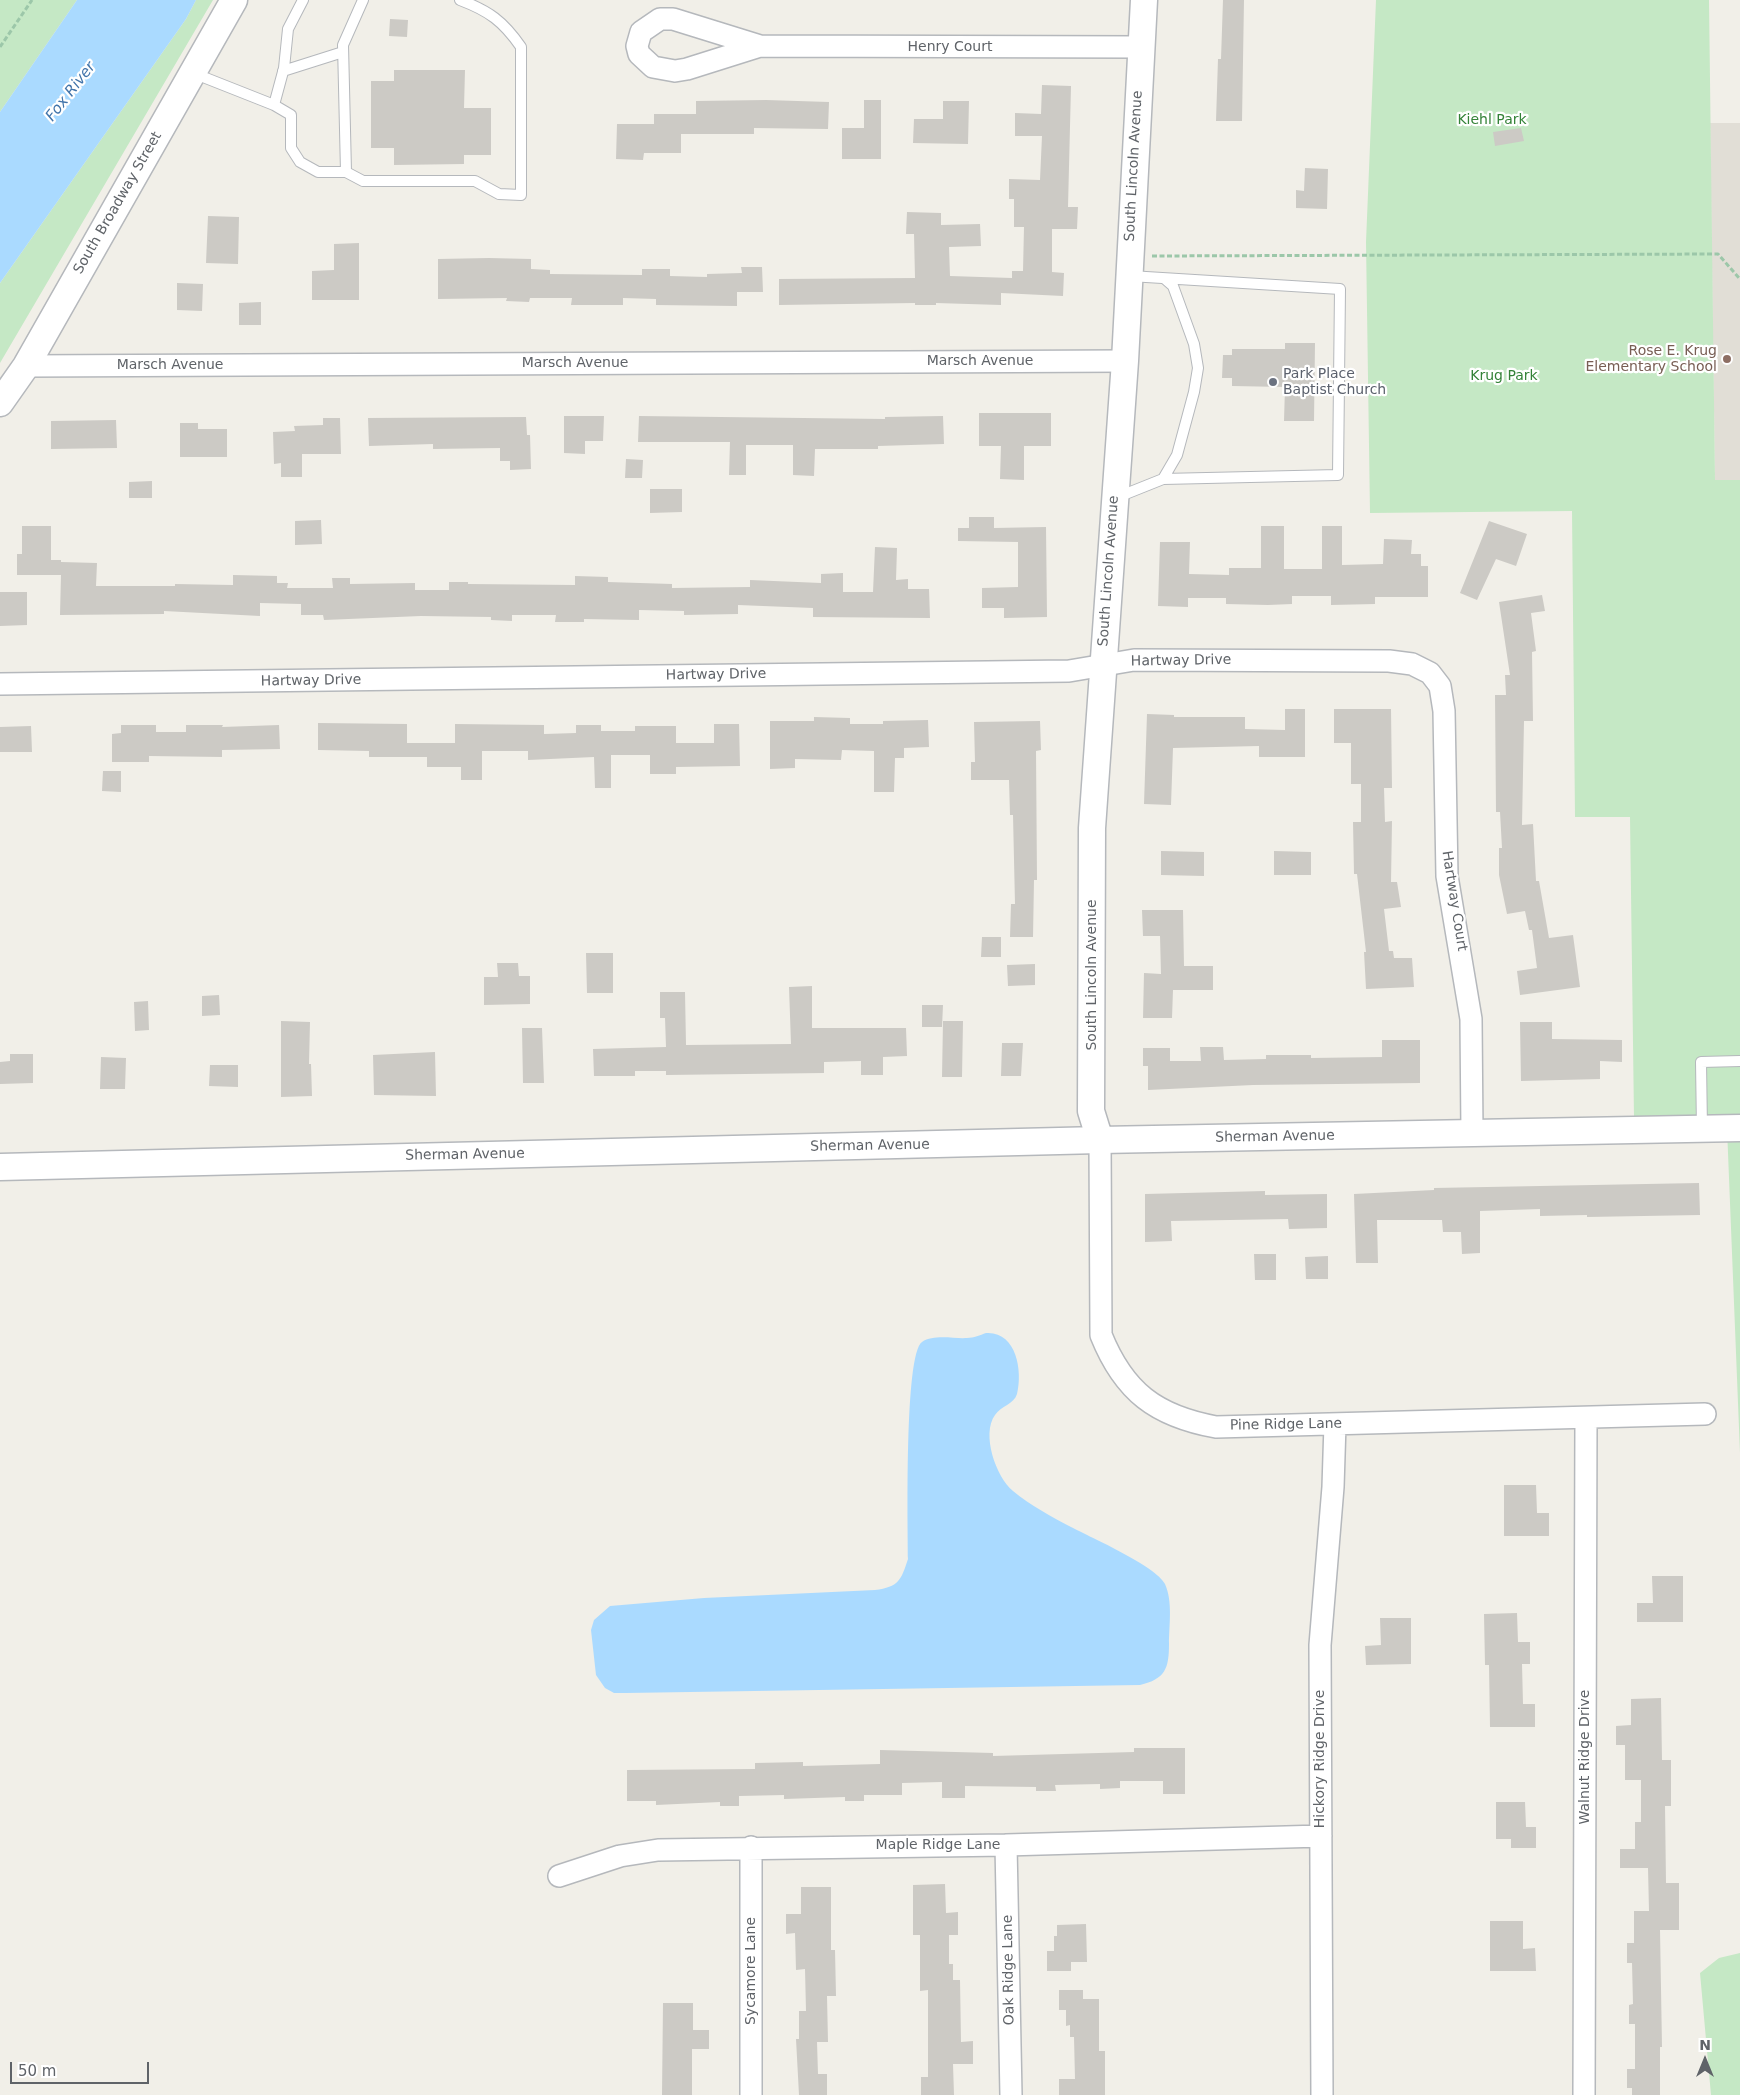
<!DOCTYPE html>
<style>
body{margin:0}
#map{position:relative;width:1740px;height:2095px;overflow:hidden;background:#f1efe8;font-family:"DejaVu Sans",sans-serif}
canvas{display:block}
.north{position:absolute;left:1680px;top:2035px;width:50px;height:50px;-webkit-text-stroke:4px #fff;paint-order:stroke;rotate:0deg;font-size:14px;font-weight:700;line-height:20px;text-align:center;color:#5f6368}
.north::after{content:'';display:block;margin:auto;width:18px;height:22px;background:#5f6368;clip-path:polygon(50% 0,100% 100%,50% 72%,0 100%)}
.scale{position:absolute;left:10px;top:2062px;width:139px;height:22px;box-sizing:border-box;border:2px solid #5f6368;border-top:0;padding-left:6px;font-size:15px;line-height:18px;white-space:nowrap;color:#5f6368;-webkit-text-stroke:4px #fff;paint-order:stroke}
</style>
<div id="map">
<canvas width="1740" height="2095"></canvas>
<div class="north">N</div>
<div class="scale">50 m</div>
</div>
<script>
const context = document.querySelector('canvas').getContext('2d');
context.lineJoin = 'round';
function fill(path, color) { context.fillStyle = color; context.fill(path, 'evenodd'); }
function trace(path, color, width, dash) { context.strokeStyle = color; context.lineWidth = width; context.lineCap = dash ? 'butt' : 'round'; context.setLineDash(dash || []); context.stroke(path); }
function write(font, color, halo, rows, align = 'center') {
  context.font = font + ' "DejaVu Sans",sans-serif'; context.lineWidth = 4.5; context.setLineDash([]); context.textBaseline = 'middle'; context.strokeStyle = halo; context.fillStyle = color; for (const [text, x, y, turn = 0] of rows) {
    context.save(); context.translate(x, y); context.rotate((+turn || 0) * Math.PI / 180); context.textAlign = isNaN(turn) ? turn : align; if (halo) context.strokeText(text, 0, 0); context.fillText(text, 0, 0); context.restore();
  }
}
fill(new Path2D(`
 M1710,123H1740V480H1715Z`), '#e1ded6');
fill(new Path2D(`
 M0,0H77L0,112Z
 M196,0H213L0,363V283L186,19Z
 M1376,0H1709L1715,480H1740V1117L1634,1118L1630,817H1575L1572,511L1370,513L1366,242Z
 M1727,1128L1740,1129V1453Z
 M1740,1953V2095H1711L1700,1973L1719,1958Z`), '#c5e8c5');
fill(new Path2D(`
 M77,0H196L186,19L0,283V112Z
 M986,1333C1016,1331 1023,1370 1017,1394C1014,1404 1001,1406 995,1415C981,1434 996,1477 1013,1491C1030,1505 1052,1517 1071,1527C1092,1538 1156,1566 1165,1584C1173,1602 1169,1625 1169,1644C1169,1669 1165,1679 1140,1685L626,1693H614L605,1688L596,1675L591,1630L594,1620L610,1606L704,1598L875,1590C899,1587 901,1580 908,1559C908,1529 904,1354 922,1342C934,1334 954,1339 967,1338C974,1338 980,1335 986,1333Z`), '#aadaff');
fill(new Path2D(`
 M1223,0H1244L1242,121H1216L1218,59H1221Z
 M390,19L408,20L407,37L389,36Z
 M394,70H465L464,108H491V155H464V164L394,165V148H371V81H394Z
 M1042,85L1071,86L1068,207H1078L1077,229H1052V272L1064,273L1063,296L1001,293V305L936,303V305H915V303L779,305V279L915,278L914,234H906L907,212L941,213V225L980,224L981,246L949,247L950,276L1012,278V271H1023L1024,227H1014V199H1009V179L1040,180L1042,136H1015V113L1041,114Z
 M766,100L829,102L828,129L754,128V134H681V153H644L643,160L616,159L617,124H654V114H696V101Z
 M864,100H881V159H842V128H864Z
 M943,101H969L968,144L913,143L914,119H943Z
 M1521,128L1524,141L1495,146L1493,132Z
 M1305,168L1328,169L1327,209L1296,208V190L1304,191Z
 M208,216L239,217L238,264L206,263Z
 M359,243V300H312V271L334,270V244Z
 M489,258L531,259V269L550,270V274L642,275V269H670V276L707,277V274L742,273L741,267H762L763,292H737V306L656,305V299L623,298V305H571L572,298H530L529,302L506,301L507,298L438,299V259Z
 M177,283L203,284L202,311L177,310Z
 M261,302V325H239V303Z
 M1285,343H1315L1314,421H1284L1285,387L1232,386V378H1222L1223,355H1232V349H1285Z
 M979,413H1051V446H1024V480L1000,479L1001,446H979Z
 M564,416H604L603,441H585V454L564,453Z
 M639,416L885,419V417L943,416L944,444L878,446V449H815L814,476L793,475V445H746V475H729L730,442H638Z
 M526,417L527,435H530L531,469L510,470V461H500V448L433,449V444L369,446L368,418Z
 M323,418H340L341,454H302V477H281V463L274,464L273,432L295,431L294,426L323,425Z
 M116,420L117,448L51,449V421Z
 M180,423H198V429H227V457H180Z
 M626,459L643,460L642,478H625Z
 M152,481V498H129V482Z
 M650,489H682V512L650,513Z
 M969,517H994V528L1046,527L1047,617L1004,618V608H982V588L1018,587V542L958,541V528H969Z
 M321,520L322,544L295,545V521Z
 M1489,521L1527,534L1516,566L1496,559L1477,600L1460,593Z
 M22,526H51V560H61V572V562L97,563L96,586H175V584L233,585V575L277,576V583H288L287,588H333L332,578H350V584L415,583V590H449V582H468V584L575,585V576L608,577V582L672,584V588L750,587V580L821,583V574L843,573V592H873L875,547L897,548L896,580L908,579V589H929L930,618L813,617V608L738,605V614L684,615V611L639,610V620L584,619V622H555L556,615H512V621L491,620V617L421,616L324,620L323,615H301V604L260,603V616L164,611V614L60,615L61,575H17V554H22Z
 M1261,526H1284V569H1322V526H1342V565L1383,564L1384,539L1412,540L1411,554H1421V566H1428V597H1375V604L1331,605V596H1292V604L1268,605L1226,604V598H1188V607L1158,606L1160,542H1190L1189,574L1229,575V568H1261Z
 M0,592H27V625L0,626Z
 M1542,595L1545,611L1531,613L1536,651L1532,652L1533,721H1524L1522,825L1533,824L1536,881H1539L1549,938L1573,935L1580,987L1520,995L1517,971L1537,968L1532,930H1529L1525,911L1507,914L1499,875V848H1502L1500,812H1496L1495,695H1506L1505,675H1510L1499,602Z
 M1285,709H1305V757H1259V746L1173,748L1171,805L1144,804L1147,714L1174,715V717H1245V729L1285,730Z
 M1334,709H1391L1392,788H1384L1385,822L1392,821L1391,882H1397L1401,907L1384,909L1389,951H1393L1394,958H1412L1414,987L1366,989L1364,952H1366L1357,874H1354L1353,822H1361V784H1351V743H1334Z
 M814,717L850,718V724H883V721L928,720L929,747L904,748V758H895L894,792H874V751L842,750L841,760L795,759V768L770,769V721H814Z
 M1040,721L1041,750L1036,751L1037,880H1034L1033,937H1010L1011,904H1015L1013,815H1010L1009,780H971V762H975L974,722Z
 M318,723L407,724V743H455V724L544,725V734L576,733V725H601V731H635V726H676V743H714V724H739L740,766L676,767V774H650V755H611V788H595L594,757L528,760V751H482V780H461V767H427V757H369V751L318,750Z
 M121,725H156V732H186V725H223L222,727L279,725L280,749L222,750V757L149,756V762H112V734L121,733Z
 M31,726L32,752H0V727Z
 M103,771H121V792L102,791Z
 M1161,851L1204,852V876L1161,875Z
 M1274,851L1311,852V875H1274Z
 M1142,910H1183L1184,966H1213V990H1173L1172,1018H1143L1144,973L1161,974L1160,936H1143Z
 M982,937H1001V957H981Z
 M586,953H613V993H587Z
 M497,963H518L519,976H530V1004L484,1005V977H498Z
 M1035,964V985L1008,986L1007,965Z
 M812,986V1028H906L907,1056L883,1057V1075H861V1061L824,1062V1073L666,1075V1071H635V1076H594L593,1049L666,1047L665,1018H660V992H685L686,1045L791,1044L789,987Z
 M219,995L220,1015L202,1016V996Z
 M148,1001L149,1030L135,1031L134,1002Z
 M922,1005H943L942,1027H922Z
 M281,1021L310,1022L309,1064H311L312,1096L281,1097Z
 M943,1021H963L962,1077H942Z
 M1520,1022H1552V1039L1622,1040V1062L1600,1061V1079L1521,1081Z
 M522,1028H542L544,1083H523Z
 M1382,1040H1420V1083L1253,1085L1148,1090V1066H1143V1048H1170V1061H1201L1200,1047H1223L1224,1060L1266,1059V1055H1311V1058L1382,1057Z
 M1002,1043H1023L1021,1076H1001Z
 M435,1052L436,1096L374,1095L373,1055Z
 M10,1054H33V1083L0,1084V1062L10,1061Z
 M101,1057L126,1058L125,1089H100Z
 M210,1065H238V1087L209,1086Z
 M1699,1183L1700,1215L1587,1217V1215L1540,1216V1209L1480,1211V1253L1462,1254L1461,1232H1443L1442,1220H1377L1378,1263H1356L1354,1194L1434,1190V1188Z
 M1265,1191V1195L1327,1194V1228L1289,1229L1288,1219L1171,1221L1172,1241L1145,1242V1194Z
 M1254,1254H1276V1280H1255Z
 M1328,1256V1279H1306L1305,1257Z
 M1504,1485H1536L1537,1513H1549V1536H1504Z
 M1652,1576H1683V1622H1637V1603H1653Z
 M1517,1613L1518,1642H1530V1664H1522L1523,1704H1535V1727H1490L1489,1665H1485L1484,1614Z
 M1380,1618H1411V1664L1366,1665L1365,1646L1381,1645Z
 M1661,1698L1662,1760H1671V1806H1665L1666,1883H1679V1930H1660L1662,2047H1660V2095H1632V2088H1627V2069H1635V2024H1629V2005L1633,2004L1632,1963H1627V1943H1634V1911H1649L1648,1868H1620V1849H1635V1822H1641V1780H1625V1745H1616V1726L1631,1725V1699Z
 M1134,1748H1185V1794H1163V1781H1120V1788L1100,1789V1784L1055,1785L1056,1791H1036V1787L965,1786V1798H942V1782L902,1783V1795H864V1801H845V1797L784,1799V1795L739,1796V1806H720V1802L656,1805V1801H627V1770L755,1769V1763L803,1762V1766L880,1764V1750L993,1753V1756L1134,1752Z
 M1496,1802H1525L1526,1827H1536V1848H1511V1839H1496Z
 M945,1884L946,1913L958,1912V1935H949V1964H953V1980H960L961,2042L973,2041V2064H953L954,2095H921V2077H928V1990L920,1991V1935H913V1885Z
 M801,1887H831V1950H835L836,1996H827L828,2042H817L818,2074H827V2095H799L796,2039H799V2011H806L805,1969L796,1970L795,1933L786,1934V1914H801Z
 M1490,1921H1523V1949L1535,1948L1536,1971H1490Z
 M1086,1924L1087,1962H1071V1971H1047V1951H1054V1936H1057V1925Z
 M1059,1990H1083V1999H1099V2051H1105V2095H1059V2079H1075L1074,2037H1070V2025L1066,2026V2010H1059Z
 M663,2003H693V2030H709V2049H692V2095H662Z`), '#cccac5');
const service = new Path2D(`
 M283,71L343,52
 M193,73L274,105L291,115V148L300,162L318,172H346L363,181H475L499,194L521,195V47C503,21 489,11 460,0
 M274,105L284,68L288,29L303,0
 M346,172L343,45L363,0
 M1163,479L1177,455L1194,392L1198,368L1194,344L1173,286L1165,279
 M1118,497L1163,479L1338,475L1340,289L1130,276
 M1702,1129L1701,1062L1740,1061`);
const minor = new Path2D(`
 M760,46L673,19H660L641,32L637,46L639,54L653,67L675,71L687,69L760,46L1140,47
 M26,366L1125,361
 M0,684L1069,671L1134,660L1389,661L1412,664L1430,673L1440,686L1444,711L1447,876L1471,1019L1472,1133
 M1100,1140L1101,1335C1124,1392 1156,1416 1216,1427L1705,1414
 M1006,1845L1011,2095
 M751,1847V2095
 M559,1876L620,1856L658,1850L1006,1845L1321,1836
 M1322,2095L1320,1645L1333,1487L1335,1424
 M1584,2095L1586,1418`);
const tertiary = new Path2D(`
 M0,403L26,366L234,0
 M1100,1140L1091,1111L1092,828L1125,361L1144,0
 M0,1167L1100,1140L1740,1128`);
trace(service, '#b5b8bc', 12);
trace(minor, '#b5b8bc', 24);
trace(tertiary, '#b5b8bc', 29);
trace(new Path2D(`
 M0,47L32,0
 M1152,256L1718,254L1740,279`), '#9cc7a9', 3, [5, 2.5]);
trace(service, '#fff', 10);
trace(minor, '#fff', 21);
trace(tertiary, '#fff', 26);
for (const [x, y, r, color] of [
 [1727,359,5,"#8d6e63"],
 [1273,382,5,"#6b7280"]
]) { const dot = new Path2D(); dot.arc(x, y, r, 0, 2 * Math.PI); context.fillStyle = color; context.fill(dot); trace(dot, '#fff', 2); }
write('14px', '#5f6368', '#fff', [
 ["Henry Court",950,47],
 ["South Lincoln Avenue",1134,166,-87],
 ["South Broadway Street",118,203,-60],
 ["Marsch Avenue",980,361],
 ["Marsch Avenue",575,363],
 ["Marsch Avenue",170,365],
 ["South Lincoln Avenue",1109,571,-86],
 ["Hartway Drive",1181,661,-1],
 ["Hartway Drive",716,675,-1],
 ["Hartway Drive",311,681,-1],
 ["Hartway Court",1454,901,81],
 ["South Lincoln Avenue",1092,975,-90],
 ["Sherman Avenue",1275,1137,-1],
 ["Sherman Avenue",870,1146,-1],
 ["Sherman Avenue",465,1155,-1],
 ["Pine Ridge Lane",1286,1425,-1],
 ["Walnut Ridge Drive",1585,1757,-90],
 ["Hickory Ridge Drive",1320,1759,-90],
 ["Maple Ridge Lane",938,1845],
 ["Oak Ridge Lane",1009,1970,-91],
 ["Sycamore Lane",751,1971,-90]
]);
write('14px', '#348238', '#fff', [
 ["Kiehl Park",1492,120],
 ["Krug Park",1504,376]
]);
write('14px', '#785e54', '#fff', [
 ["Rose E. Krug",1717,351],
 ["Elementary School",1717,367]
], 'right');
write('14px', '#5b616d', '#fff', [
 ["Park Place",1283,374],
 ["Baptist Church",1283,390]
], 'left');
write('italic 15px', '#4174aa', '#fff', [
 ["Fox River",71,92,-52]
]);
</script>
